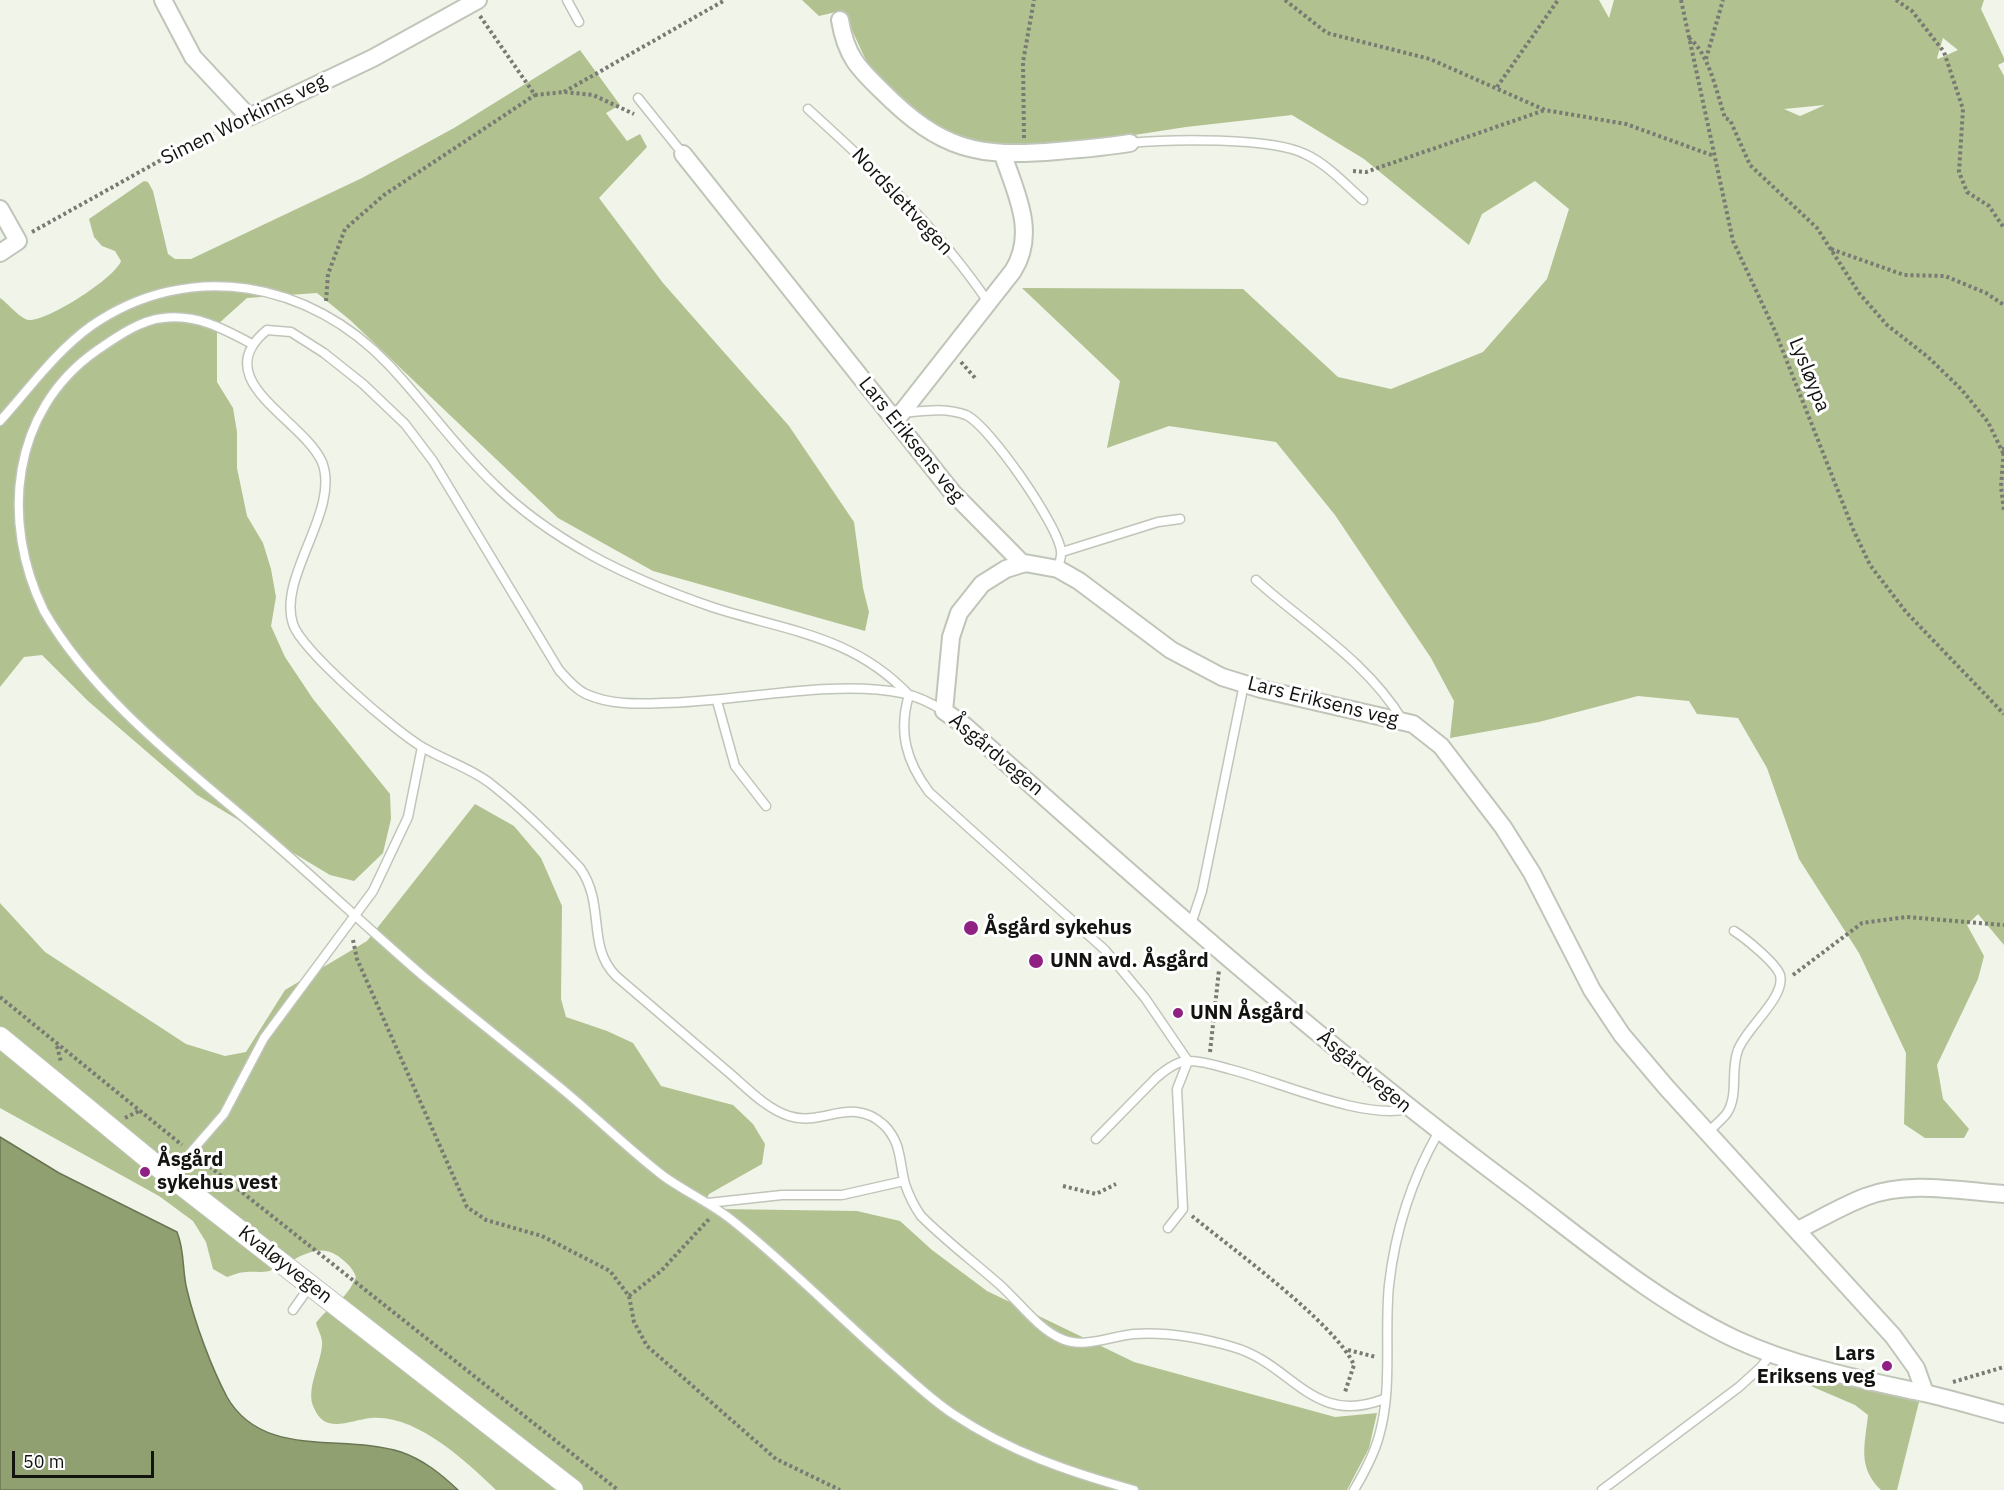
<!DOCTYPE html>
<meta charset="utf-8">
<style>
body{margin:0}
#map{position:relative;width:2004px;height:1490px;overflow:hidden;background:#f0f4e9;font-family:"IBM Plex Sans",sans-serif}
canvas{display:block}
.scale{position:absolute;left:12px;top:1451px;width:142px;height:27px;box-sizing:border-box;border:3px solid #131410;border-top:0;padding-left:8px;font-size:18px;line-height:21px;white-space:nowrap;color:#131410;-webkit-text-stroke:4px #fff;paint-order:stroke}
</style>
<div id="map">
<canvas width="2004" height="1490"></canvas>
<div class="scale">50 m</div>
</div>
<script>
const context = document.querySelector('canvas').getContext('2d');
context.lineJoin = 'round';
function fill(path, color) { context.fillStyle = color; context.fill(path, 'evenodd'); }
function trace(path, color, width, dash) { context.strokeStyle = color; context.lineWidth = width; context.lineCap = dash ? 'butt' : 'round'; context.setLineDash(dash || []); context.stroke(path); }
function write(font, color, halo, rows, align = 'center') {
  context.font = font + ' "IBM Plex Sans",sans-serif'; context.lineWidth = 6; context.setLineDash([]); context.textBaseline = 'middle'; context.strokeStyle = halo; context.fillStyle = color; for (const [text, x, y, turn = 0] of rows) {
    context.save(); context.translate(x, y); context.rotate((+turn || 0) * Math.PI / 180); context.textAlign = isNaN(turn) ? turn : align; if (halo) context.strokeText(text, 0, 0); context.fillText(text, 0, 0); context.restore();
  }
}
fill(new Path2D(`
 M802,0H1599L1609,18L1614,0H1984L1981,9L2004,58V62L1998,65L2004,76V945L1978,914L1967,925L1984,956L1978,979L1937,1065L1943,1099L1969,1129L1964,1138H1925L1904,1124L1906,1053L1859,953L1799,859L1767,768L1738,718L1697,714L1689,701L1638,696L1539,722L1450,738L1454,701L1431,658L1335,515L1276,442L1169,426L1107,448L1120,381L1022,288L1243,289L1338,377L1391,389L1483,352L1547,279L1569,209L1535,181L1482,214L1469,245L1364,159L1292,115L1186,127L1076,144L1007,149L968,142L936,129L898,99L870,69L851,28L836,12L819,16ZM1943,38L1958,50L1938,59L1937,58ZM1825,105L1800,116L1784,109Z
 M580,50L620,105L606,113L627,141L640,134L647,147L599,198L663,283L789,426L854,522L863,588L869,612L865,631L653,571L558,518L350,320L317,293L247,298L217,325V382L233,408L237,432V468L247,516L263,543L271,569L276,597L271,626L285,657L313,699L390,794L391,819L383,853L354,881L330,875L197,795L88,701L42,655L24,657L0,687V298C8,303 20,319 29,320C48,321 115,278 121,261L115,251L102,246L94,237L89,219L144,181L148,182L153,191L168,254L175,259H191L362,178L454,128Z
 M475,804L514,826L541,858L562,906L561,999L566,1017L607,1031L633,1043L661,1086L733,1105L753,1124L765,1144L762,1164L709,1194L705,1203L720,1209L857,1211L900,1221L932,1250L987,1291L1134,1362L1335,1417L1377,1413L1369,1448L1347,1490H496C466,1461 416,1414 371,1418C350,1420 325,1435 314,1408C305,1390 321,1364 322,1345C323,1338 318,1330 316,1323C331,1303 345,1303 356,1277C352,1267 346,1262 338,1256C314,1240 293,1264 269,1271C260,1273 254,1271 246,1272C240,1272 233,1275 227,1277L213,1269L206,1242L193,1221L159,1196L0,1108V903L45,952L186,1044L225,1056L246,1052L285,990L367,941Z
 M1789,1370L1919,1402L1897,1490H1881C1857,1467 1865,1445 1868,1415L1855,1405L1785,1375Z`), '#b1c190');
const water = new Path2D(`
 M0,1137L59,1173L177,1232C185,1251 182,1271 187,1290C195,1323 211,1367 227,1397C263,1460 343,1433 401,1452C424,1460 441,1474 458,1490H0Z`);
fill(water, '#90a070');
trace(water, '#6a7653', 1.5);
const service = new Path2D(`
 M567,0L579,22
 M638,98L683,154
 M808,109C873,168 939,229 988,302
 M1130,143C1170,139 1271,137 1305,154C1327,164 1345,184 1363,200
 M252,344C224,329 197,314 163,318C140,320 115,338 96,351C11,411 0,521 44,611C95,700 191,771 268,838C320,883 371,931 423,976C469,1014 516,1051 562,1089C596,1117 627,1148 662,1175C685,1192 711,1203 733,1221C787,1264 836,1314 888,1360C909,1378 929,1398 953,1414C1010,1452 1069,1472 1134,1490
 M902,413C924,411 945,407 966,415C989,425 1058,525 1061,551C1062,556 1059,563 1058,569
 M0,421C29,389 55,352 91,326C189,258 310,281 389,365C425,403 456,448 494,484C522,512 557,536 591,555C629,576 671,593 712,607C786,631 852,635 909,695C898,732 906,761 929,792L1105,950L1145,998L1188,1061
 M1062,552L1158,522L1180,519
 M1256,580C1306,625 1367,661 1403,721
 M717,701L735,766L766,806
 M944,711C931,703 917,696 902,693C831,679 737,702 663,703C638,704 610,705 586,694C575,689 567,679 559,670L433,461L405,424L363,384L324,353L291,332L267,330C206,380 303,419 322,462C341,510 277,577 293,624C302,651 397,733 424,748C446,761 471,768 491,784C523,809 553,839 580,868C606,905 586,946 616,976C653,1008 690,1039 727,1071C745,1086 766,1109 789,1116C822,1127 852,1095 884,1125C902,1143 899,1162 905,1184C909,1196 914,1206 921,1216C946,1241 974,1262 1000,1285C1019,1302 1038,1329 1062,1339C1084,1349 1111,1336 1134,1334C1166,1332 1202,1338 1233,1347C1293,1364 1312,1427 1384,1399
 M1191,924L1202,891L1244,684
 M1707,1133C1714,1126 1722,1120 1727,1113C1739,1094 1730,1070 1738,1050C1746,1028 1786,997 1780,975C1776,963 1745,938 1734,931
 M1096,1139L1156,1078C1164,1071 1177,1061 1188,1061C1200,1060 1218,1066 1229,1069C1278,1081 1361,1120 1409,1109
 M191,1152L224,1114L264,1038L373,891L408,817L422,747
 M708,1203L782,1195H842L904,1181
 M1168,1228L1183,1209L1177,1089L1188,1061
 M293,1310L310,1286
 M1354,1490C1364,1473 1374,1455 1379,1436C1393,1388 1384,1334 1389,1285C1395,1232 1412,1179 1438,1133
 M1602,1490L1739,1387L1761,1367L1771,1354`);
const minor = new Path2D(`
 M163,0L193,57L249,117L373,58L478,0
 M840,20C846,56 858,68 883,92C941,150 978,158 1057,151C1082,149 1106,147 1130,143
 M683,154L952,492L1023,564
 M0,209L18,241L0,253
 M896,420L1013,271C1037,233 1016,193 1003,155
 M1798,1230C1820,1219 1842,1206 1865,1197C1909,1180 1959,1191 2004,1194
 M1925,1393L1916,1368L1893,1336L1666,1087L1622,1035L1592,990L1532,873L1503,827L1441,746L1413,724L1261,689L1222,677L1171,650L1079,581L1058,569L1025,563L1006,569L982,584L959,613L951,637L944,711L965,726C1145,887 1326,1048 1520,1192C1589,1244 1657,1302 1735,1339C1796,1367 1859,1379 1924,1393C1951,1399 1977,1407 2004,1414`);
const tertiary = new Path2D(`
 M0,1037L157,1166L573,1490`);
trace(service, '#c0c5b9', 11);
trace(minor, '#c0c5b9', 20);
trace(tertiary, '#c0c5b9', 22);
trace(new Path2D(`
 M1285,0L1327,33L1430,59L1545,110L1626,124L1714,156
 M1681,0L1733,241L1775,331L1853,529L1870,565L1906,612L2004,714
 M1896,0L1912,11L1944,52L1963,109L1959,172L1967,192L1989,206L2004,228
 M480,16L535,95L564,92L593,95L634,114
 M1689,38C1709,53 1717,94 1725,118L1730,120L1750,165L1817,228L1859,293L1887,325L1928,357L1961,389L1988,422L2004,455
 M1706,59L1723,0
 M1497,87L1558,0
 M564,92L725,0
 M1024,138L1023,62L1034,0
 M1353,171L1366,172L1545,110
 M32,232L170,155L234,124
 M1831,249L1904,275L1945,276L1986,293L2004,305
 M326,301L328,274L345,229L384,195L535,95
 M961,362L976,379
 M2004,447L2001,487L2004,510
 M353,940L357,959L467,1207L486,1220L542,1236L610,1271L629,1296L634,1322L647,1346L776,1459L840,1490
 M1793,975L1862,923L1906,917L2004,925
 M0,997L182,1145
 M57,1046L61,1062
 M1210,1052L1219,970
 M125,1118L139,1111
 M200,1159L618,1490
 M1063,1186L1096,1194L1116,1184
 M1192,1216C1231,1248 1336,1324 1354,1365L1345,1392
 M629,1296L661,1271L710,1218
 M1348,1350L1376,1357
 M1953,1382L2004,1367`), '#787a73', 4, [3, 3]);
trace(service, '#fff', 8);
trace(minor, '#fff', 16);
trace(tertiary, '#fff', 20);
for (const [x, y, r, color] of [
 [971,928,8,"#8f2183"],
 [1036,961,8,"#8f2183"],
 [1178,1013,6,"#8f2183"],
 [145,1172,6,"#8f2183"],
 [1887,1366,6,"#8f2183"]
]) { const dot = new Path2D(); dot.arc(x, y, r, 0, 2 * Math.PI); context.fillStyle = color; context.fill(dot); trace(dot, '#fff', 2); }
write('20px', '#131410', '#fff', [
 ["Simen Workinns veg",244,120,-26],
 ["Nordslettvegen",902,202,47],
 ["Lysløypa",1809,375,68],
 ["Lars Eriksens veg",911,440,51],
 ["Lars Eriksens veg",1323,702,14],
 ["Åsgårdvegen",996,755,40],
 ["Åsgårdvegen",1364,1072,40],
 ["Kvaløyvegen",285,1265,38]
]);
write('bold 20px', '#131410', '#fff', [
 ["Åsgård sykehus",984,928],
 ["UNN avd. Åsgård",1050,961],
 ["UNN Åsgård",1190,1013],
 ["Åsgård",157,1160],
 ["sykehus vest",157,1183],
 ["Lars",1875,1354,"right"],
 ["Eriksens veg",1875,1377,"right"]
], 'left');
</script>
